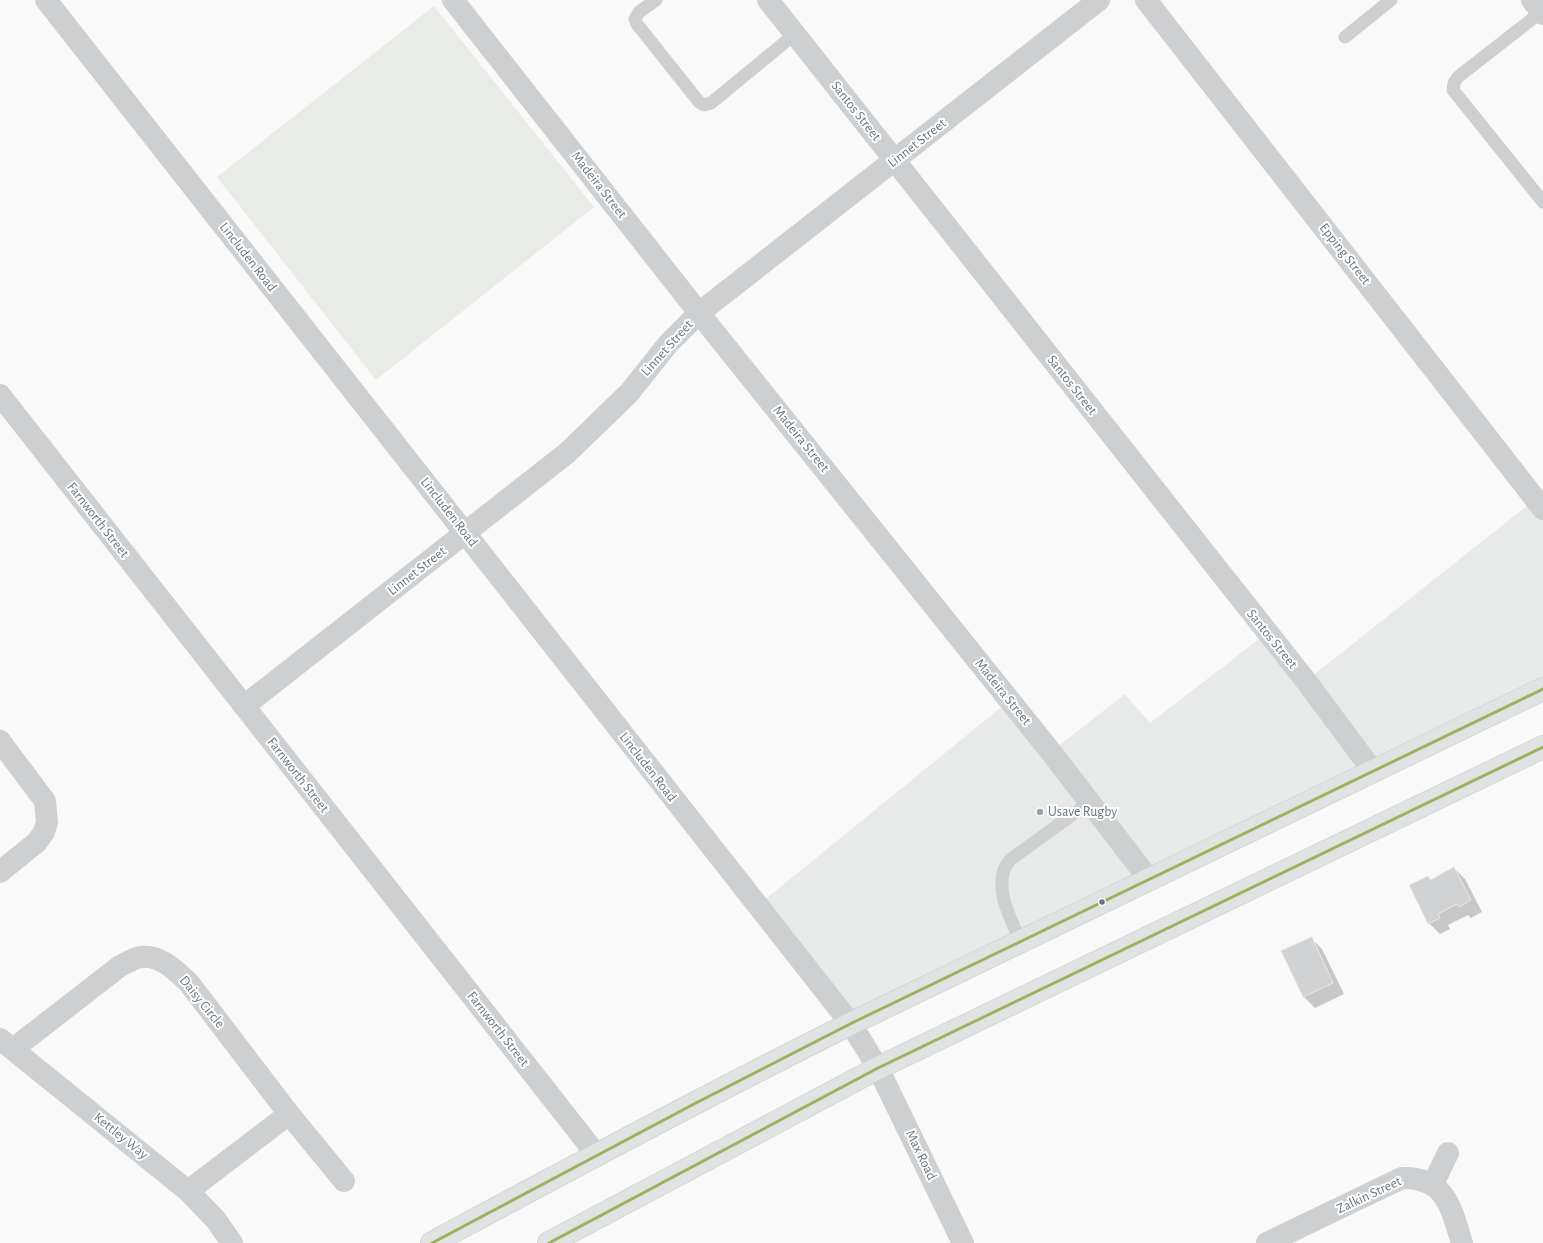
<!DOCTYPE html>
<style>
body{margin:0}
canvas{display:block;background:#f9f9f9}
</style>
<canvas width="1543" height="1243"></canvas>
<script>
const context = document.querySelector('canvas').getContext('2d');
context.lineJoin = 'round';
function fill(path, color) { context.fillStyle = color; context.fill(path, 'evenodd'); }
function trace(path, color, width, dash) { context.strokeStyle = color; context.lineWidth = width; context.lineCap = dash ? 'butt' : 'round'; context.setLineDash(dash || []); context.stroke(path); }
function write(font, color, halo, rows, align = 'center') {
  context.font = font + ' "Alegreya Sans",sans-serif'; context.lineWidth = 4; context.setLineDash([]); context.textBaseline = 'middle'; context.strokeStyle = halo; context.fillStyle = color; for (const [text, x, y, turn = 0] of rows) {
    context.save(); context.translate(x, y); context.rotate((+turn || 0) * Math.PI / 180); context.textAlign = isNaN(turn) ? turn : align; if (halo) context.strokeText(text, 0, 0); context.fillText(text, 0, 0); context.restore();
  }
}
fill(new Path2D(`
 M1543,493V689L851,1024L757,906L1010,700L1051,752L1125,694L1150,723L1267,633L1306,681Z`), '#e8e9e9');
fill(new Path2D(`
 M434,6L594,207L376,380L217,177Z`), '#e8ebe6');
fill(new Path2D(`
 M1454,868L1465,879L1482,912L1471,918L1468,915L1448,925L1450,929L1440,934L1429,923L1427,877L1431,880Z
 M1311,938L1322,949L1344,994L1315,1008L1304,997L1283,952Z`), '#0003');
const building = new Path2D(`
 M1454,867L1471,900L1459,907L1457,904L1438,914L1440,918L1428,924L1409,885L1428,876L1430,880Z
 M1312,937L1333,983L1303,997L1281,951Z`);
fill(building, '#d0d2d3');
trace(building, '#e8e8e8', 1);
const primary = new Path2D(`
 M432,1243C571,1168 711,1093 852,1023C1082,910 1313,800 1543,689
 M549,1243L878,1068L1543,747`);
trace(primary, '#d5d6d7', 24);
trace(new Path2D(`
 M656,0L639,12L635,19L637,24L699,102L704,105L711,103L795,34
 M1541,12L1458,77L1454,83L1453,90L1543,202
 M1345,37L1391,0
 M1021,942C1010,918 990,881 1011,859L1090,802`), '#cecfd0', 13);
trace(new Path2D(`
 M46,0L851,1024L878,1068L963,1243
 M453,0L699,313L1051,752L1148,878
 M768,0L1306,681L1373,771
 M1146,0L1543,509
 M1532,0L1543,14
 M0,395L596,1154
 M244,706L567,453L629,393L668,344L699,313L1099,0
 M0,741L45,801L47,822L44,832L37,842L0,872
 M0,1039L188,1191L216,1220L232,1243
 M13,1049L120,966C126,963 134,958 141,957C161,955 175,970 189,983L289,1114L344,1181
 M1433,1184L1448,1153
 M188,1191L289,1114
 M1267,1243L1402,1178C1446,1177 1451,1208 1462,1243`), '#cecfd0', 22);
trace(primary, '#e1e2e2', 22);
trace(new Path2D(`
 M432,1243L694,1104L852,1023L1543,689
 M549,1243L878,1068L1543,747`), '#9db05c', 3);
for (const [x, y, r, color] of [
 [1040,812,4,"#99a4ac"],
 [1102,902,3.5,"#657683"]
]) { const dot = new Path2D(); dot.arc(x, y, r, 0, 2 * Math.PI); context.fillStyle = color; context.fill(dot); trace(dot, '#fff', 1.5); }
write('14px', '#657683', '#fff', [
 ["Santos Street",856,111,52],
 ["Linnet Street",917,143,-38],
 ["Madeira Street",599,185,52],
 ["Epping Street",1345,254,52],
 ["Lincluden Road",248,257,52],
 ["Linnet Street",667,348,-48],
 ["Santos Street",1072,385,52],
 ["Madeira Street",801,439,51],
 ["Lincluden Road",449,512,52],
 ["Farnworth Street",98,520,52],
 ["Linnet Street",417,571,-38],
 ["Santos Street",1272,639,51],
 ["Madeira Street",1003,692,51],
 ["Lincluden Road",648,767,52],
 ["Farnworth Street",298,775,52],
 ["Daisy Circle",202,1002,51],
 ["Farnworth Street",498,1029,52],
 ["Kettley Way",121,1136,39],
 ["Max Road",921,1155,64],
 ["Zalkin Street",1369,1195,-25]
]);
write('14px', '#657683', '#fff', [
 ["Usave Rugby",1048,812]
], 'left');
</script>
